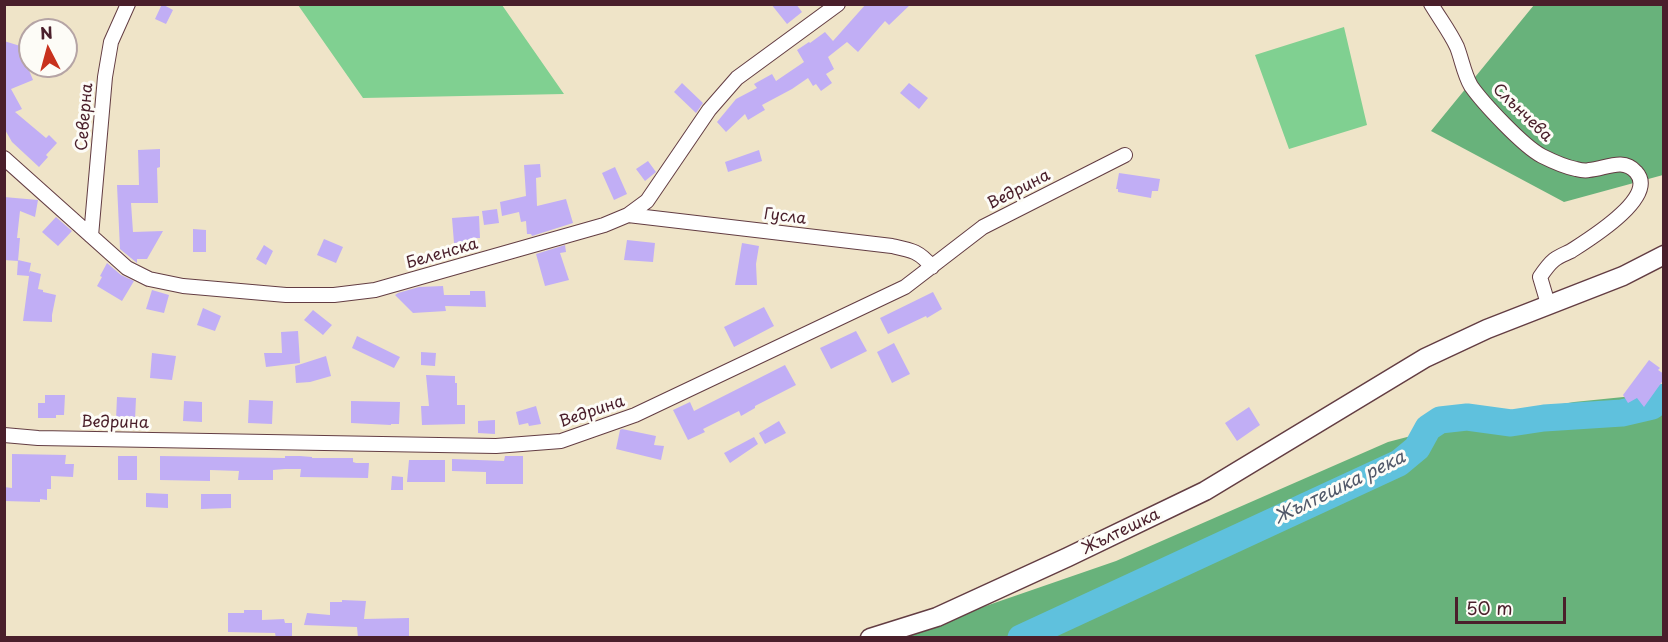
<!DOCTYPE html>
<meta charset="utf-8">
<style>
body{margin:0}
#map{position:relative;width:1668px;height:642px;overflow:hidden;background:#efe4c8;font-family:"Playpen Sans",sans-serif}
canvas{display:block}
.frame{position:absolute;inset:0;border:6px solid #4a1f2b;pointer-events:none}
.north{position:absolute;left:18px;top:18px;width:60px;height:60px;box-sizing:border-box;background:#fdfcf7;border:2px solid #b5a4a5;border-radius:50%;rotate:354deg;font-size:16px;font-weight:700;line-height:24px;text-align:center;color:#4a1f2b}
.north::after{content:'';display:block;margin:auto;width:21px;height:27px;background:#c8321e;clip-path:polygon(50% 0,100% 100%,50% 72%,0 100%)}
.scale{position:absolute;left:1455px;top:597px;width:111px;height:27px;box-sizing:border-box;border:3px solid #4a1f2b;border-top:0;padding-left:8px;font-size:18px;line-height:21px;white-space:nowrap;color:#4a1f2b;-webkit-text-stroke:4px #fdfcf7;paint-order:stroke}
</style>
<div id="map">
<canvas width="1668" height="642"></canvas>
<div class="frame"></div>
<div class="north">N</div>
<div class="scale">50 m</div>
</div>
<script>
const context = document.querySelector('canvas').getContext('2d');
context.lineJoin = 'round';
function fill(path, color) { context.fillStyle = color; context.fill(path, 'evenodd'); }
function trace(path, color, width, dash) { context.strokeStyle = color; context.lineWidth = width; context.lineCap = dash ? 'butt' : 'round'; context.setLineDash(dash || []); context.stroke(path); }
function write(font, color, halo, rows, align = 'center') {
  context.font = font + ' "Playpen Sans",sans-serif'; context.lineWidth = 6; context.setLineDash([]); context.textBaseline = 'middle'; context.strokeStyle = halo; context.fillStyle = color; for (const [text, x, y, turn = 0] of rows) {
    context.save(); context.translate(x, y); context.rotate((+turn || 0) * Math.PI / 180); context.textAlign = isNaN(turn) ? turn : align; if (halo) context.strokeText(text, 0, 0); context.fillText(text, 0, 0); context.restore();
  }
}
fill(new Path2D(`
 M298,5H502L564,94L363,98Z
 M1344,27L1367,125L1289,149L1255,55Z`), '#80d091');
fill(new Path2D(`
 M1534,5H1663V175L1564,202L1431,131Z
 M1663,393V637L893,638L1116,561L1388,442L1476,419L1574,402Z`), '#68b27b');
trace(new Path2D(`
 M1021,638L1399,463L1417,448L1428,428L1440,420L1467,417L1511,423L1544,418L1622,413L1652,406L1664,397`), '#5fc1dd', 27);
fill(new Path2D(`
 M162,4L173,10L166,24L155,19Z
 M771,4H796L802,12L787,24Z
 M866,4H911L889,25L885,21L858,52L847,42L828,57L834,69L826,74L832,83L821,91L816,84L813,86L808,78L792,89L762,105L765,110L763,111L748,120L745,114L726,132L717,122L736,99L757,88L754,84L772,74L776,81L804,62L797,50L809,42L810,43L825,32L833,41Z
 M4,41L30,49L26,63L33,80L11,89L22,109L15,112L46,138L49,135L57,143L46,155L48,157L39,167L12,142L4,128Z
 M682,83L703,103L696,113L674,92Z
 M909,83L928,98L919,109L900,93Z
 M160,149V167L157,168L158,203H131L133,232L163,231L147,259H137V263L120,249L117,185H139L138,150Z
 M759,150L762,161L728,172L725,162Z
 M648,161L656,172L645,181L636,169Z
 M540,164L541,177L536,178L537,206L566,199L573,223L532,236L531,234H527L526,221L521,222L519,212L502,216L500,202L526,196L524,165Z
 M615,167L627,194L614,200L602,173Z
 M1119,173L1160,179L1158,191H1152L1151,198L1118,192V189H1116Z
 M4,197L38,200L35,217L20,211L17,238H20L18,261L4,260Z
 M497,209L499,223L484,225L482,211Z
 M479,216L480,238H471V241L454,243L452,218Z
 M56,217L72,231L58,246L42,232Z
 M193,229L206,230V252H193Z
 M324,239L343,247L336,263L317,255Z
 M627,240L655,243L653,262L624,260Z
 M742,243L759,246L756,264L757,285H735Z
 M264,245L273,251L266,265L256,259Z
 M565,245L566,252L560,253L569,280L545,286L536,254Z
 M18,260L31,263L29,273L30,271L41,274L38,289L43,290V292L56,295L52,315V322L23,321L29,276L17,275Z
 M107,263L121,275L134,281L122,301L97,286L102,277L100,276Z
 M443,286L444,295H470V291H485L486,307L445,306L446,311L413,313L395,295L398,293L419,287Z
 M152,290L169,295L164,313L146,309Z
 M933,292L942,309L927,318L926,316L888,334L880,318Z
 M764,307L774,326L734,347L724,327Z
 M203,308L221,316L215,331L197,325Z
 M313,310L332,325L323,335L304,320Z
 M298,331L300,363L266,367L264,353H282L281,332Z
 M856,331L867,351L831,369L820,348Z
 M357,336L400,357L394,368L352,348Z
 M894,343L910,374L892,383L877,352Z
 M421,352L436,353L435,366L421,365Z
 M152,353L176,356L172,380L150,378Z
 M326,356L331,376L310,382L296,383L295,366Z
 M1649,360L1660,368L1658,370L1664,374V379L1644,407L1637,398L1628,403L1623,395Z
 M785,365L796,385L755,406V408L741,416L739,411L703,429L705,432L688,440L673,410L690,402L694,411Z
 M426,375L455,376V383H457V405H465V424L422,425L421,406H429Z
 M45,395H65L64,415H56V418H38V403H45Z
 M117,397L136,398L135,420L116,419Z
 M249,400L273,401L272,424L248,423Z
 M184,401L202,402V422L183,421Z
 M351,401L400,402L399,424H391V425L351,423Z
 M536,406L541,424L529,426L528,423L519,425L516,412Z
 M1249,407L1260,425L1237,441L1225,423Z
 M495,420V434L478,433V421Z
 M779,421L786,433L765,444L759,433Z
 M622,429L656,436L654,445L664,446L661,460L616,449L620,430Z
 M754,437L758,444L730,463L724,453Z
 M12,454L66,455L65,464H74L73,477L51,476V489H47V500L40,499V502L4,501V487L12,488Z
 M118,456H137V480H118Z
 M160,456L285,458V456H300L312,457V458H353V462L356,463H369L368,478L300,477L301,469H285L273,470V480H238L239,471L210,470V481L160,480Z
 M505,456H523V484H486V472L452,471V459L504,461Z
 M409,460H445V482H407Z
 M392,476L403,477V490H391Z
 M146,493L168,494V508L146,507Z
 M201,494H231V508L201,509Z
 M342,600L366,601L364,619L409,618V638H358L357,627L304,625L307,613L330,615V602H342Z
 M244,610H262V620L284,619L285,623H292V638H276L275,633L228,632V613H244Z`), '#c1aef5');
const street = new Path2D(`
 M1431,4C1440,19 1450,32 1457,47C1462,60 1464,74 1471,86C1483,103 1523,146 1542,156C1552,161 1565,167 1576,169C1580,170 1585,171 1589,170C1605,169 1623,157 1636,172C1659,197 1588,240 1571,251C1565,254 1559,256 1554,260C1549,264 1544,271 1540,277L1548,304
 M4,158L127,268L149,279L183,286L286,295H334L375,290L604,225L628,215L647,201L709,110L737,78L838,4
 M628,215L892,246C911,250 919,251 932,267
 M91,236L105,77L111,42L128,4
 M4,435L38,438L496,446L561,441L635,415L905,287L983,227L1125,155`);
const secondary = new Path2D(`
 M870,638L937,617L1068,557L1205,491L1425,358L1487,329L1623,276L1664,255`);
trace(street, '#633d43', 16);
trace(secondary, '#633d43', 21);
trace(street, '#fff', 14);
trace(secondary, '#fff', 18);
write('16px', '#4a1f2b', '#fdfcf7', [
 ["Слънчева",1522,113,44],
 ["Северна",85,117,-85],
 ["Ведрина",1019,190,-27],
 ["Гусла",785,217,7],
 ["Беленска",442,254,-16],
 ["Ведрина",592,412,-19],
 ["Ведрина",115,423,1],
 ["Жълтешка",1121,532,-26]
]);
write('italic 18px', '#515869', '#fdfcf7', [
 ["Жълтешка река",1340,488,-26]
]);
</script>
